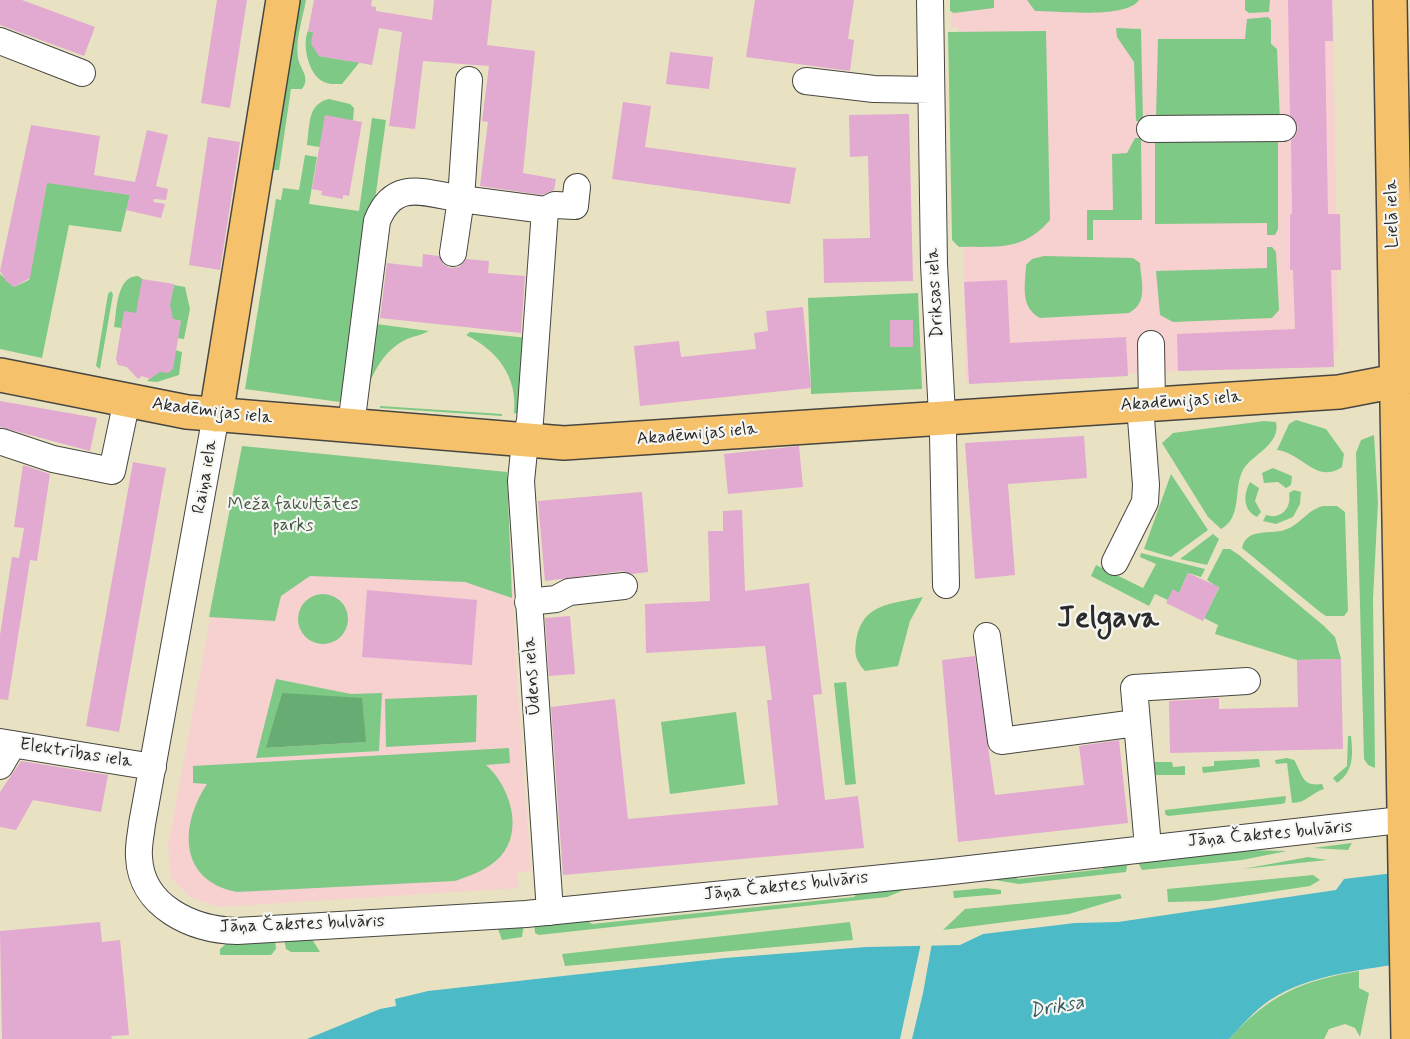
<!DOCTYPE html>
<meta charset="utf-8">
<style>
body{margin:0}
canvas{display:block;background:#e8e2c2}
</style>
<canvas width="1410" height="1039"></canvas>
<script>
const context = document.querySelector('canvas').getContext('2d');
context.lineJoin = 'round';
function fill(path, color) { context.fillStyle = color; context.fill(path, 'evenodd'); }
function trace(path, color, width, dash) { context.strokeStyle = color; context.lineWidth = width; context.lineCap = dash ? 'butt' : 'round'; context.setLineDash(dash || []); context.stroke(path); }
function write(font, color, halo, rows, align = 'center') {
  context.font = font + ' Mynerve,sans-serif'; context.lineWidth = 4.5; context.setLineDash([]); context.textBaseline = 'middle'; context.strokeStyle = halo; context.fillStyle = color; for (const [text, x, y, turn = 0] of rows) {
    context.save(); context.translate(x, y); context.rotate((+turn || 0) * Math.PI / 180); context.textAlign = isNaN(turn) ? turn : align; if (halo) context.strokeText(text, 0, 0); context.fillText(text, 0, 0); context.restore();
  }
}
fill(new Path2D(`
 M951,0H1333L1338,347L1330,363L966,382L959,27L951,28Z
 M242,446L507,472L517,681L531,870L517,873L519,888L218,907L190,897L171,878L168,846Z`), '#f7d0d0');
fill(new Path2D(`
 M299,0H306C303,17 295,40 298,58C300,70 311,77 302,89H291L279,170H273Z
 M950,0H994V8L954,13L950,11Z
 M1027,0H1139C1127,19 1057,11 1035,11Z
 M1245,0H1270L1269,12L1249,13L1245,10Z
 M1268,17L1271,20V44L1277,49L1280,123L1156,117L1158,39H1245L1247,19Z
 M1116,28L1141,29L1143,121H1136L1134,62L1117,37Z
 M308,31L313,32L319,56L349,61L351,56L363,58L342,84C335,84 328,85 322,81C308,73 302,44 308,31Z
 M1046,31L1050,220C1022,252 998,246 959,247L952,240L948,32Z
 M329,99L350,104L354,108L353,121L319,147L307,145C310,125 307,104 329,99Z
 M372,118L386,120L347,403L245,389L276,199L281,200L283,188L299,190L305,155L317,157L309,204L359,211Z
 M1135,138H1141L1142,220H1093V240H1087V210H1113L1112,154L1127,153Z
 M1278,139V229L1275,235H1267V223L1155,224V141Z
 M47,182L130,195L121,232L69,225L42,358L0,349V274L14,287L29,280Z
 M1267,247H1272L1276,252L1279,310L1272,318L1173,322L1160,315L1156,271L1267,268Z
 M1044,256L1133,258L1140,263C1141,282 1149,302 1129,313L1040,318C1020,307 1025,286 1026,265L1032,259Z
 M138,276L144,280L137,313L122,328L114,327C117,311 116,276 138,276Z
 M174,285L185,287L190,309L184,339L177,338L181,321L167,318Z
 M111,291L113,294L100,369L96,366L108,294Z
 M918,293L922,389L811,394L808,298Z
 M369,323L429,331C422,335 414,336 407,339C386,349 376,367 368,387Z
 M470,332L528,338L520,414L514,413C518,377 497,350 466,335Z
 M175,350L182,352L179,375L157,382L147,381L158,372L171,371Z
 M380,406L502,414V416L380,408Z
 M1296,420L1326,429L1344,454L1342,467C1317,485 1301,452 1277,450L1289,424Z
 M1264,421L1276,422C1281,445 1252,454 1243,470C1233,488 1243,517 1221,529L1208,517L1162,443L1173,433Z
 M1374,435L1378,502L1373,599L1375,768L1368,765L1364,759L1356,453L1361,440Z
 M242,446L507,472L512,598L465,582L310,576L281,596L275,621L209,617Z
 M1273,468L1292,476L1291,485L1286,488L1278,482L1264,483L1262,473Z
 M1171,474L1208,530L1171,557L1144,549Z
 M1250,482L1259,488L1255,501L1261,512L1257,517C1243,510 1243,495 1250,482Z
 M1294,490L1301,492L1300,504L1293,517L1276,524L1263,521L1266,515C1281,520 1292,508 1289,493Z
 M1323,506H1337L1345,512L1348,611L1344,616H1326L1320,612L1242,548C1247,526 1271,536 1287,529C1301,524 1307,510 1323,506Z
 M1213,534L1219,539L1207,565L1180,559Z
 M1223,549H1230L1239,555L1324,626L1335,637L1341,659L1297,660L1215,634L1218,625L1204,618L1219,588L1207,580Z
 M1141,553L1205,569L1201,577L1188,573L1179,593L1173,590L1168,600L1155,594L1149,606L1091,576L1096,565L1143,588L1156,564L1140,557Z
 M298 619a25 25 0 1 1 50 0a25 25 0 1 1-50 0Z
 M923,597L910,621L898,666L865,671C856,661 854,655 856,641C862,603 891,604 923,597Z
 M276,679L351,694L382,693L379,751L256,758ZM282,693L365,742L267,748Z
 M846,682L856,784L845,785L834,683Z
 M477,695L476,742L386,747L385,699Z
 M736,712L745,784L670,794L661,722Z
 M1348,736H1351C1353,754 1354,772 1337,783L1333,778L1347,766Z
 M509,748L510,763L486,765C509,785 525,830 500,857C487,870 472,875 455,881L237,892C179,881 179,826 207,784L193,783V766Z
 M1287,758L1294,760C1303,774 1301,787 1322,784L1324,789C1311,793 1306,803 1292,803L1287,763L1276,764L1275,760Z
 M1259,759L1260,767L1203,773L1202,767L1214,766V761Z
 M1149,762H1172L1173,767L1185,766V775H1156L1152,773Z
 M1286,796L1285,803L1281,804L1168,816L1165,814V810Z
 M1352,843L1348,850L1313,848Z
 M1245,850L1287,851L1242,860L1142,870L1137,861Z
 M1308,857L1327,860L1243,869Z
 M1128,861L1126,872L1019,884L988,879L1011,874L1018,879L1103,869L1105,863Z
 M1313,875L1320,880L1310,886L1210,901L1168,902L1167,889Z
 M861,888H909L887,897L539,935L535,933L534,923L584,919L592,924L854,897Z
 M986,888L1001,890V894L954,898L953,891Z
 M1120,894L1122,898L1069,914L943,930L965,909Z
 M850,922L853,940L565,966L562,954Z
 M524,924L522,937L502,940L497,926Z
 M310,936L320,952H291L286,949L284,938Z
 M275,940L276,949L271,955H220V949L228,942Z
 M1359,971V988L1369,993L1360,1037L1355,1028L1345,1024L1329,1029L1324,1039H1229C1269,995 1301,981 1359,971Z`), '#7fc986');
fill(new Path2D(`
 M282,693L362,698L366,742L266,748Z`), '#67ad73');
fill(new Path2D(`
 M1410,871V962C1365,970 1309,974 1270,1000C1254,1011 1242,1025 1229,1039H307L380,1009L396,1006L395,999L428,991L725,958L866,947L960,945L983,934L1075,923L1118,922L1336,890L1344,879Z`), '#4dbac8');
fill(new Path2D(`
 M921,943H932L923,993L912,1039H900Z`), '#e8e2c2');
fill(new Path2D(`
 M0,0H22L95,27L84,56L0,25Z
 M217,0H247L230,108L201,103Z
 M314,0H372L371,6L376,7V11L432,20L434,0H492L487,45L535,51L523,173L556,179L554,190L542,195L480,186L488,122L482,121L489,66L423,61L415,129L389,126L402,32L379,28L372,65L319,56L311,44L313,32L308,31Z
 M755,0H854L848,39L854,40L850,71L746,57Z
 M1288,0H1332L1333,41H1325L1328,214H1340L1341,270H1331L1334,367L1178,371L1177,334L1295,329L1293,270H1290V214H1292L1291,141L1296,135L1298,127L1290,115Z
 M670,52L713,57L709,89L666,84Z
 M623,102L651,106L645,147L796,168L790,204L612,179Z
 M909,114L913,281L824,283L823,239L870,238L868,156L850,157L849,115Z
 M325,115L362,122L349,196L343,195V199L321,195L322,191L312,189Z
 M31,125L100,136L94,175L135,182L147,130L168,135L156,186L168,189L166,200L154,199L153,202L165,204L161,218L126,210L130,195L47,183L30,278L14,287L6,281L0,271Z
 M208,137L240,142L220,270L189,265Z
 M423,254L439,256L443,264L450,268L459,267L466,259L489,261L488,273L525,276L521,333L380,318L387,263L422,267Z
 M142,279L174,284L170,305L173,319L181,321L173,369L168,373L160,372L150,379L142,376L138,379L127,367L118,365L116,359L124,311L136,313Z
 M1007,280L1010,343L1126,337L1128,376L969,384L964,282Z
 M803,307L811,388L640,406L634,346L679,341L681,357L756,349L754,333L768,331L766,311Z
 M890,320H913V347H890Z
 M0,401L97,418L90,451L0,427Z
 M1084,436L1087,478L1008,484L1015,575L975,579L965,443Z
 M799,446L803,487L728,494L724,454Z
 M133,462L166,468L119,732L86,726Z
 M23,465L50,474L37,561L30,560L8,700L0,699V635L12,557L19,558L24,528L14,527Z
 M642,492L648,572L632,574L622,571L545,581L538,501Z
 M742,510L745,591L809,583L822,694L813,695L825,800L858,796L864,848L563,875L551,707L615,699L628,819L778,805L767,700H772L765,646L646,653L645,604L710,601L708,531H723V511Z
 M1188,573L1219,587L1203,621L1166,603L1173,589L1179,593Z
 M367,590L477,600L472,665L362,657Z
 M570,616L575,674L549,676L545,618Z
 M975,656L995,795L1084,785L1079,746L1119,740L1128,823L958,842L942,660Z
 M1341,659L1343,749L1170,753L1169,701L1219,698V709L1298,707L1297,660Z
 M21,761L108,775L101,812L33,800L16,830L0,827V792Z
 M100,922L102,942L120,940L129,1035L111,1036L112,1039H2L0,931Z`), '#e2a9d1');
const minor = new Path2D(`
 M930,0L934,264L943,434L946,585
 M0,41L82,73
 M469,80L461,199L545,210L530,421L525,441L521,481L550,912
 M806,81L874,89L931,90
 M1150,129L1283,128
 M545,210L555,205L575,206L577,187
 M1151,344L1152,404
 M353,410L377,221C394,178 425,193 461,199L453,253
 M216,415L142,824C141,834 138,846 139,857C141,907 193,930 237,931L526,914L943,872L1410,819
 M2,442L53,459L112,471L127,400
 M1115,562L1145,502L1146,485L1140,405
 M528,602L556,599L569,592L624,586
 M987,636L1001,741L1136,723
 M0,742L153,767
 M0,766L13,744
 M1148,847L1134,688L1247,681`);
const major = new Path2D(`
 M1390,0L1408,1039
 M0,375L187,412L564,443L1339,392L1396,381L1410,375
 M216,415L283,0`);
trace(minor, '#474642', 28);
trace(major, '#474642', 36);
trace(minor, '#fff', 26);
trace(major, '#f5c16b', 33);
write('18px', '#2b2b2b', '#f6f6f2', [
 ["Lielā iela",1393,214,-91],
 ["Driksas iela",936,293,-93],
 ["Akadēmijas iela",1181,402,-4],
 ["Akadēmijas iela",212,412,7],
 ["Akadēmijas iela",697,435,-5],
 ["Raiņa iela",206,477,-80],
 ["Ūdens iela",533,676,-94],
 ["Elektrības iela",76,754,9],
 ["Jāņa Čakstes bulvāris",1270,835,-5],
 ["Jāņa Čakstes bulvāris",786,887,-6],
 ["Jāņa Čakstes bulvāris",302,925,-2]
]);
write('18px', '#445a46', '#f6f6f2', [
 ["Meža fakultātes",293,505],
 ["parks",293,526]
]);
write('italic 20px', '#375d62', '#f6f6f2', [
 ["Driksa",1057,1008,-10]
]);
write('bold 30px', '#2b2b2b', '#f6f6f2', [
 ["Jelgava",1108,620]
]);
</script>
